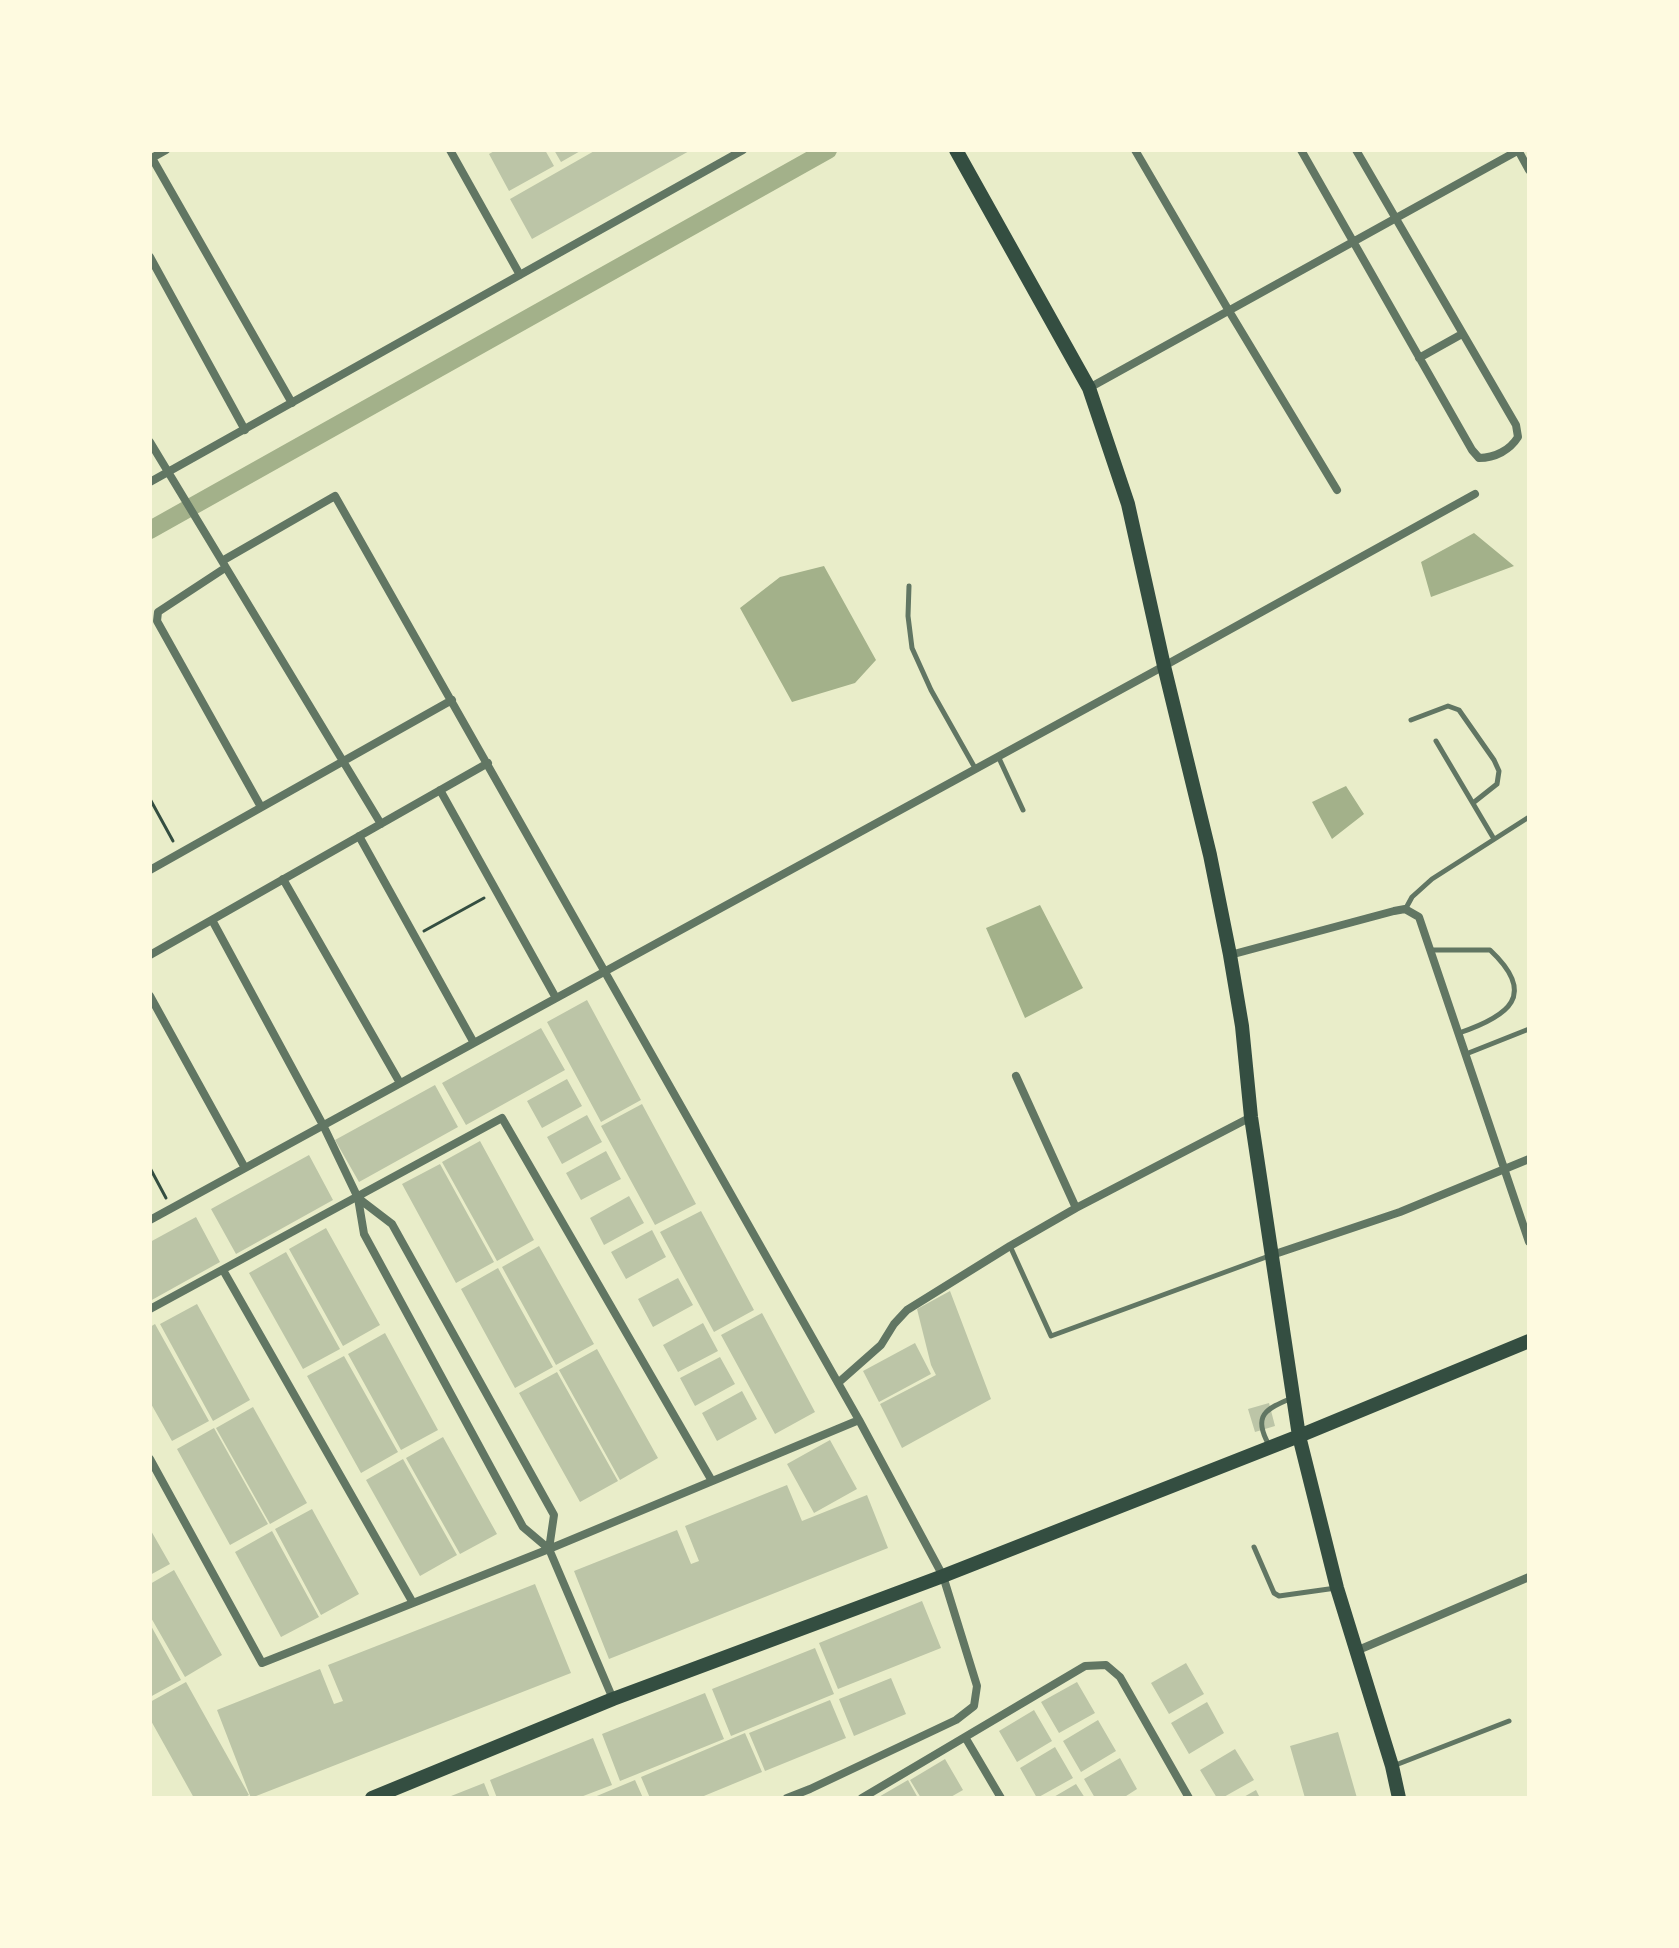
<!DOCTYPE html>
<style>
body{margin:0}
#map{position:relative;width:1679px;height:1948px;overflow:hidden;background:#e9edc9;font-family:"Open Sans",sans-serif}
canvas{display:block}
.frame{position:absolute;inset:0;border:152px solid #fefae0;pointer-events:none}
</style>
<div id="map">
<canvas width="1679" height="1948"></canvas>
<div class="frame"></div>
</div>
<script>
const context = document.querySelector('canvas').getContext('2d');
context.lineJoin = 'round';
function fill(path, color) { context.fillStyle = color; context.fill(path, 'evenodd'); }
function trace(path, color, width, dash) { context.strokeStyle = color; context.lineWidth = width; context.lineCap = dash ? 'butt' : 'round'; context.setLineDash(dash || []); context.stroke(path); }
fill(new Path2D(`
 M1474,533L1514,566L1431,597L1421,562Z
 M824,566L876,660L855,683L792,702L740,608L780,577Z
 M1346,786L1364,814L1332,839L1312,802Z
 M1040,905L1083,988L1025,1018L986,928Z`), '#a3b18a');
trace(new Path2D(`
 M150,530L828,150`), '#a3b18a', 18);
fill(new Path2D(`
 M496,150H545L554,166L509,191L489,154Z
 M554,150H582L561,162Z
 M596,150H691L532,239L510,199Z
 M587,1000L641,1100L601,1122L547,1022Z
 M541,1028L565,1070L466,1125L442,1083Z
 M567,1079L582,1106L542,1128L527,1101Z
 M435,1085L458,1127L359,1182L335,1140Z
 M642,1104L696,1204L655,1225L601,1126Z
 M587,1115L602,1142L562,1164L547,1137Z
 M480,1141L534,1240L497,1261L442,1162Z
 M606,1151L621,1179L581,1200L566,1173Z
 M309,1155L333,1200L236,1254L211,1209Z
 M440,1164L494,1262L456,1283L402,1184Z
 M629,1196L644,1223L604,1245L590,1218Z
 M701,1211L754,1310L714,1332L660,1232Z
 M196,1217L220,1262L150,1301V1242Z
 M326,1228L380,1325L343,1346L289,1249Z
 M652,1230L666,1257L626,1279L611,1252Z
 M539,1246L594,1344L556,1365L502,1267Z
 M286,1252L340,1349L303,1369L249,1273Z
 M498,1268L553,1367L515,1388L461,1289Z
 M678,1278L693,1305L653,1327L638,1299Z
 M950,1291L991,1399L902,1448L880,1404L936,1375L931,1365L917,1309Z
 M197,1304L250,1400L213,1421L160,1324Z
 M762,1313L815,1412L775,1434L721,1335Z
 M703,1323L718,1351L678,1372L663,1345Z
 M155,1324L209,1421L172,1441L150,1402V1327Z
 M385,1333L438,1430L401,1450L348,1354Z
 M915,1343L931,1374L879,1402L863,1371Z
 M597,1349L658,1458L620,1480L559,1370Z
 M344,1356L398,1452L361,1473L307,1376Z
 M720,1357L735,1384L695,1406L680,1378Z
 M557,1372L618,1481L580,1502L519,1393Z
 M742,1391L757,1419L717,1441L702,1413Z
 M1269,1403L1275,1426L1255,1432L1248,1409Z
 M253,1407L307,1503L270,1524L216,1428Z
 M214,1428L268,1524L230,1545L177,1449Z
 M443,1437L497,1534L460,1554L406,1458Z
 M830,1440L857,1489L814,1513L787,1464Z
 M403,1459L457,1555L420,1576L366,1480Z
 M787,1485L802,1521L867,1495L888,1548L609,1659L574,1571L677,1530L691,1564L699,1561L685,1526Z
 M312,1509L359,1594L321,1615L275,1529Z
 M150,1529L170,1564L150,1575Z
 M272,1531L319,1617L281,1637L235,1552Z
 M174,1570L222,1655L185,1677L150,1616V1584Z
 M535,1584L571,1673L251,1798L217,1710L320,1669L334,1704L343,1701L328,1665Z
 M922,1601L941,1648L838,1689L819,1643Z
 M150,1624L181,1680L150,1697Z
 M815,1648L834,1694L731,1736L712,1689Z
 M1186,1663L1204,1694L1169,1714L1151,1683Z
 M891,1678L906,1714L854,1736L839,1699Z
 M186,1682L249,1795L243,1798H194L150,1719V1702Z
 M1077,1682L1095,1713L1059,1733L1041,1702Z
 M705,1693L724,1739L620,1781L602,1734Z
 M830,1700L846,1738L765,1771L749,1733Z
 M1207,1702L1224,1733L1189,1754L1171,1723Z
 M1034,1710L1052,1741L1017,1762L999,1731Z
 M1098,1720L1116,1751L1081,1772L1063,1741Z
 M1338,1732L1357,1798H1305L1290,1746Z
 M745,1733L762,1772L699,1798H650L641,1777Z
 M593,1738L612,1785L578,1798H497L490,1780Z
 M1055,1747L1073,1778L1037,1798L1020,1768Z
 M1235,1749L1254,1780L1222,1798H1217L1200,1770Z
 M1120,1758L1137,1789L1123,1798H1095L1084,1779Z
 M945,1759L963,1790L949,1798H921L910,1780Z
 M635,1780L643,1798H592Z
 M908,1780L918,1798H877Z
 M484,1783L490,1798H446Z
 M1076,1784L1085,1798H1052Z
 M1256,1790L1260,1798H1242Z`), '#bcc5a7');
trace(new Path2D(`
 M150,799L173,841
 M424,931L484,898
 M150,1168L166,1198`), '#344e41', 3);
trace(new Path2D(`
 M909,586L908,616L912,648L931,690L975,768
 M1411,720L1448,706L1459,710L1494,760L1499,771L1497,784L1473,803
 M1436,741L1494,839
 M998,756L1023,810
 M1406,908L1412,897L1432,879L1529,817
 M1431,950H1490C1538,995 1509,1016 1459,1033
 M1466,1054L1529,1029
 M1010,1246L1051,1336L1269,1256
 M1269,1445C1252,1415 1266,1409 1292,1398
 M1254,1547L1274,1593L1279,1596L1336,1588
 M1393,1766L1509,1721`), '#617663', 5);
trace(new Path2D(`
 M450,150L520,275
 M1135,150L1229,311L1337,490
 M1301,150L1472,450L1479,458C1495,458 1510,450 1518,437L1516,425L1356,150
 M1518,150L1529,170
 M152,158L292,403
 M150,159L166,150
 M150,257L245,430
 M1419,358L1462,334
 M1089,388L1519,150
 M150,442L381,824
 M150,482L743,150
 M222,561L335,496L859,1420
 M225,568L158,612L157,621L261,807
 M440,790L556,998
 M359,836L474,1043
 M150,870L452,700
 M283,879L400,1083
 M212,920L323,1125L358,1198L364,1234L523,1527L549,1549L613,1699
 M150,955L488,763
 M1230,955L1394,911L1405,909L1419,917L1529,1242
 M150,996L245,1168
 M1016,1076L1076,1208
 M358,1198L392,1224L554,1515L549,1549
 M150,1220L1164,666L1475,494
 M1272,1255L1400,1212L1529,1159
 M223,1270L413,1603
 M150,1309L502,1118L712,1481
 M838,1383L881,1345L894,1324L907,1310L1010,1246L1076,1208L1251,1117
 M150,1459L262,1663L549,1549L859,1420L943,1576L977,1686L974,1706L956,1720L810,1789L787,1798
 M1356,1651L1529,1577
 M965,1737L1001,1798
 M862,1798L1085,1666L1106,1665L1120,1677L1189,1798`), '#617663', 8);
trace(new Path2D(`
 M956,150L1089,388L1128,504L1164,666L1210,855L1230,955L1242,1026L1251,1117L1299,1436L1337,1588L1392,1766L1399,1798
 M372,1798L613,1699L943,1576L1299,1436L1529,1341`), '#344e41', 14);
</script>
